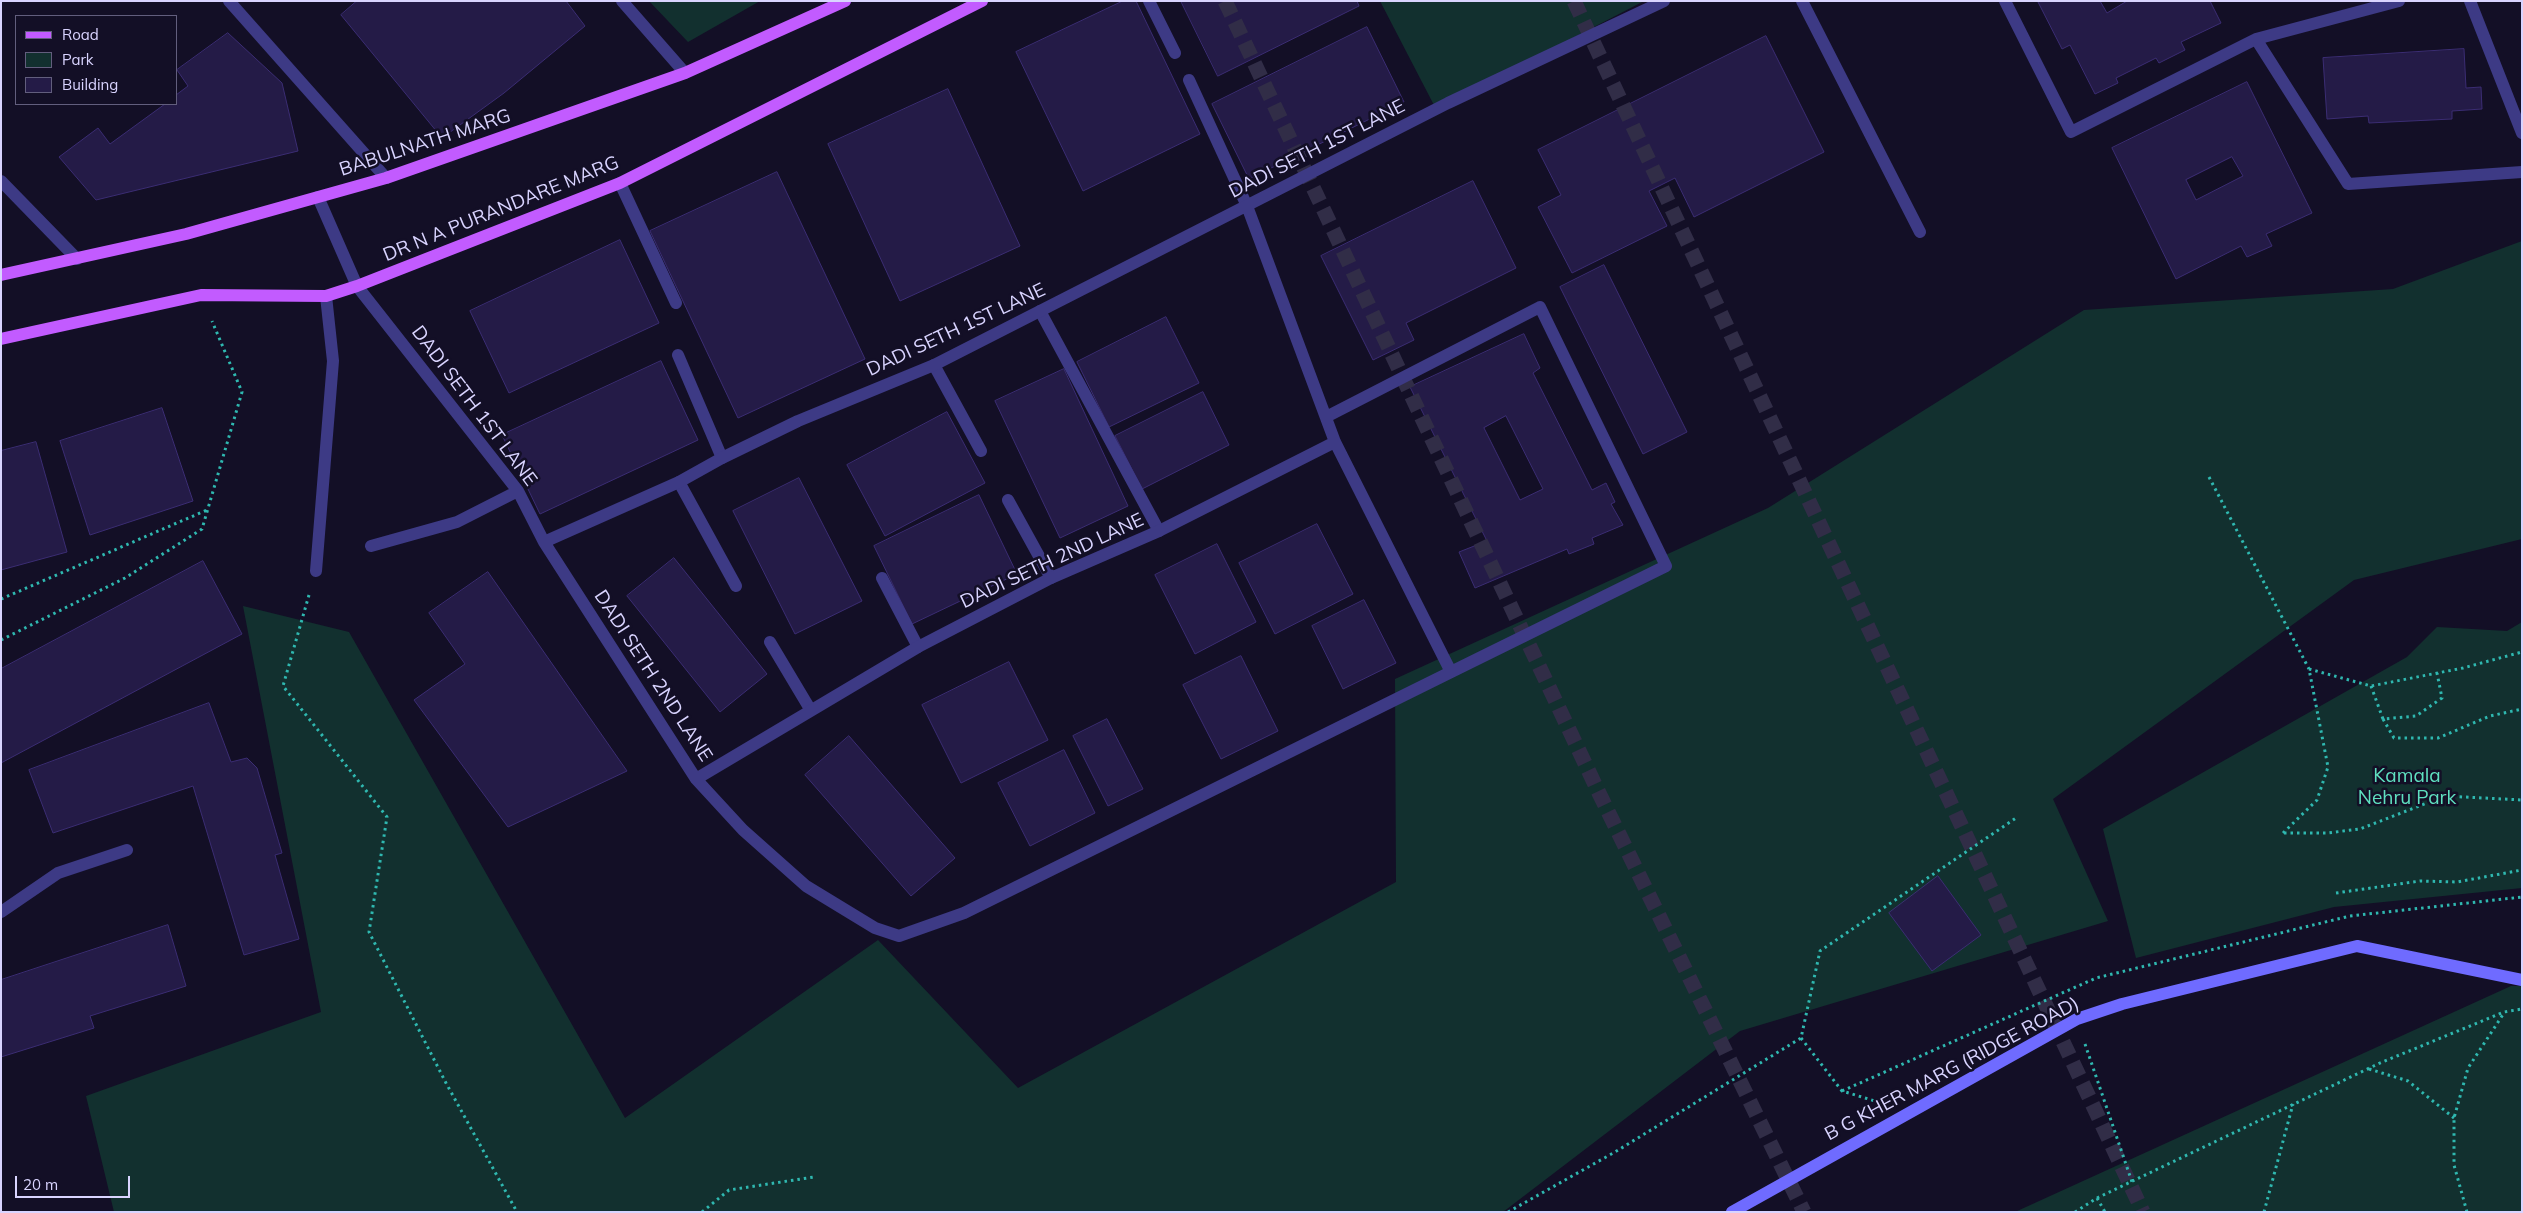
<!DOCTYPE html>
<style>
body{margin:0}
#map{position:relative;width:2523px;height:1213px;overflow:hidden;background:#130f26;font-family:Mulish,sans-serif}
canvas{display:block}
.frame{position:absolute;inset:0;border:2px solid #d9d4ff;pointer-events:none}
.legend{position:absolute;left:15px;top:15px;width:162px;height:90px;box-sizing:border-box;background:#130f26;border:1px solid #625e7d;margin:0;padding:6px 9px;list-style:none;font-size:15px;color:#d9d4ff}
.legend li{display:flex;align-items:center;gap:10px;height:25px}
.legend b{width:25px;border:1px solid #625e7d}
.scale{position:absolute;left:15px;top:1176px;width:115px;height:22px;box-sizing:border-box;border:2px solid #d9d4ff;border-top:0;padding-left:6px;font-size:15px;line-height:18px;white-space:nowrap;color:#d9d4ff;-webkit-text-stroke:4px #130f26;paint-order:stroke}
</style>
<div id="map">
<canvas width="2523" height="1213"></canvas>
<div class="frame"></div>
<ul class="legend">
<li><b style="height:6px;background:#c25bff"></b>Road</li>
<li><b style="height:14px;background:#12302f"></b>Park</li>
<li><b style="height:14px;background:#241b47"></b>Building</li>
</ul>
<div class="scale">20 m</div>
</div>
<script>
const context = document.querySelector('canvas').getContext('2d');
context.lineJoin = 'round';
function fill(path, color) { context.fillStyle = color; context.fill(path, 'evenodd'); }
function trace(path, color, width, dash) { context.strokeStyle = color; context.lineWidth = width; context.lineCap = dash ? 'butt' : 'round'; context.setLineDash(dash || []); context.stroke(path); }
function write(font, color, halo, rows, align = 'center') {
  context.font = font + ' Mulish,sans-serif'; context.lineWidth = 5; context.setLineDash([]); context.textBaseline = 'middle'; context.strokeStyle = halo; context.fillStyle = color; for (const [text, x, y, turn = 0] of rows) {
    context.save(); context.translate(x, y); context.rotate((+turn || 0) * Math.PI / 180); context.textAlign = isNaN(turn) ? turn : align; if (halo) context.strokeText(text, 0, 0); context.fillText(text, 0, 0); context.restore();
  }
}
fill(new Path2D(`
 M649,1H760L688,42Z
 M1380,1H1644L1436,109Z
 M2522,241V539L2354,580L2053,799L2108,921L1740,1031L1503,1212H114L86,1096L321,1012L243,606L349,632L625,1118L878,940L1018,1088L1396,882L1395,679L1768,508L2084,310L2393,289Z
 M2522,622V888L2334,907L2136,958L2103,829L2407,657L2437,627L2507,631Z
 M2511,986H2522V1212H2015Z`), '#12302f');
const building = new Path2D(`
 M357,1H566L585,26L504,93L442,138L341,15Z
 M1123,1H1136L1200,134L1083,191L1016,52Z
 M1181,1H1357L1359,6L1218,76Z
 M2100,1L2107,13L2127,1H2210L2221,23L2181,42L2185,50L2159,63L2156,58L2116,78L2118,83L2095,94L2070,45L2062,49L2038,2Z
 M1367,27L1404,102L1249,179L1212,104Z
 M228,33L282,83L298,151L96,200L59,157L98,128L110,144L165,104H176V95L188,86L177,70Z
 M1766,36L1824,152L1694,217L1675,178L1649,191L1667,226L1572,273L1538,207L1561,195L1538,150Z
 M2464,49L2466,88L2481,87L2482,109L2452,111V119L2369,123L2368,116L2327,119L2323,58Z
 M2247,82L2312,213L2266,234L2272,246L2247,257L2241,246L2176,279L2112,148ZM2232,157L2243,176L2196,200L2186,180Z
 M948,89L1020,246L900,301L828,144Z
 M777,172L865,359L738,418L650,231Z
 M1473,181L1516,268L1406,323L1414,340L1373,360L1321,256Z
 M620,240L659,323L509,393L470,311Z
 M1604,265L1687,432L1643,454L1560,287Z
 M1166,317L1199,383L1109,427L1077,362Z
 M1524,334L1540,368L1533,373L1592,490L1606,483L1615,502L1611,504L1623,525L1592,538L1594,544L1569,554L1567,549L1475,588L1459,552L1487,541L1410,387ZM1506,416L1543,489L1520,500L1484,428Z
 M661,361L698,440L540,514L502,435Z
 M1064,369L1128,506L1060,538L995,401Z
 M1203,392L1229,445L1142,489L1115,436Z
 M162,408L193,501L90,535L60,441Z
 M947,412L985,483L885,536L847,465Z
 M36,442L67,552L1,570V451Z
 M799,478L862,601L795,634L733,511Z
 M979,495L1017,574L912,624L874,546Z
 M1317,524L1353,594L1275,634L1239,563Z
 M1217,544L1256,622L1195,654L1155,575Z
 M674,558L767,674L720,712L627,596Z
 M203,561L242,634L1,763V669Z
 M488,572L627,771L508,827L414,700L465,664L429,613Z
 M1364,600L1396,663L1343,689L1312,626Z
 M1241,656L1278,731L1221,759L1183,685Z
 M1009,662L1048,740L961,783L922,705Z
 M209,703L231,762L247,758L257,768L282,853L275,855L299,939L244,955L193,786L53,833L29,770Z
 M1107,719L1143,789L1108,806L1073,736Z
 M849,736L955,858L911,896L805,775Z
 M1064,750L1095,813L1030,846L998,783Z
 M1938,876L1981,935L1932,971L1889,913Z
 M168,925L186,986L90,1016L94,1028L1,1057V980Z`);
fill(building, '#241b47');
trace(building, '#3b2d73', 1);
trace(new Path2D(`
 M1225,1L1599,793L1804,1212
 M1574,1L2143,1212`), '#312d47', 15, [15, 8]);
trace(new Path2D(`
 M2209,477L2309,669
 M309,595L283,686L387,817L369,932L446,1083L517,1212
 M1,599L207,510
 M1,640L125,578L202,529L242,392L212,321
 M2371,686L2383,719L2416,716L2442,698L2437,673
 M2383,719L2394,738H2438L2490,716L2522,709
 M2283,833L2317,800L2328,767L2309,669L2371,686L2463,668L2522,652
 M2284,833H2327L2360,829L2445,796L2522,800
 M2336,893L2420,881L2457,882L2522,870
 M1801,1038L1842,1091L1875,1101
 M2085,1044L2132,1182
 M2369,1069L2408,1081L2454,1118
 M1842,1091L2096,978L2350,916L2522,897
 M2097,1198L2105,1212
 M702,1212L729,1190L814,1177
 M1508,1212L1615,1152L1801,1038L1820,951L2016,818
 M2075,1212L2097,1198L2380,1063L2504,1012L2522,1009
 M2264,1212L2293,1104
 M2467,1212L2454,1165V1118L2468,1068L2504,1013`), '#2fb8b0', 3, [2.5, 4]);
trace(new Path2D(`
 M1149,1L1175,53
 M1189,80L1247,206
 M620,183L676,303
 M1040,311L1159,531
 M678,355L722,458
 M934,365L981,451
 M679,482L736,586
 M1008,500L1051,578
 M882,578L918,647
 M770,642L810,709
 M1,912L58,873L127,850`), '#3d3a85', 12);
trace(new Path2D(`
 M229,1L386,178
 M622,1L685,73
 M1802,1L1920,232
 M2005,1L2071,132L2256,39L2399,1
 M2470,1L2522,133
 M2256,39L2348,184L2522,172
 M1,181L77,259
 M318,197L357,286L518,491L544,542L696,779L743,830L806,886L875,928L899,936L964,913L1451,672
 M1247,206L1335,442L1451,672L1666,566L1540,307L1326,417
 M544,542L679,482L722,458L798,421L934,365L1448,103L1664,1
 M371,546L457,522L518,491
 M316,571L333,361L326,296
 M696,779L918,647L1051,578L1159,531L1335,442`), '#3d3a85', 12);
trace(new Path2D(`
 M1732,1212L2077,1019L2122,1004L2357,946L2522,980`), '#6f6bff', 12);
trace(new Path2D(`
 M1,275L186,234L386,178L685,73L845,1
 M1,339L201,295L326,296L357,286L620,183L982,1`), '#c25bff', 12);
write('19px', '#d9d4ff', '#130f26', [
 ["BABULNATH MARG",425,143,-18],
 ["DADI SETH 1ST LANE",1317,149,-27],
 ["DR N A PURANDARE MARG",501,209,-22],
 ["DADI SETH 1ST LANE",956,330,-25],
 ["DADI SETH 1ST LANE",474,406,53],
 ["DADI SETH 2ND LANE",1052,561,-25],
 ["DADI SETH 2ND LANE",653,676,57],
 ["B G KHER MARG (RIDGE ROAD)",1952,1069,-28]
]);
write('19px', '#5fe0c0', '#130f26', [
 ["Kamala",2407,776],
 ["Nehru Park",2407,798]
]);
</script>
